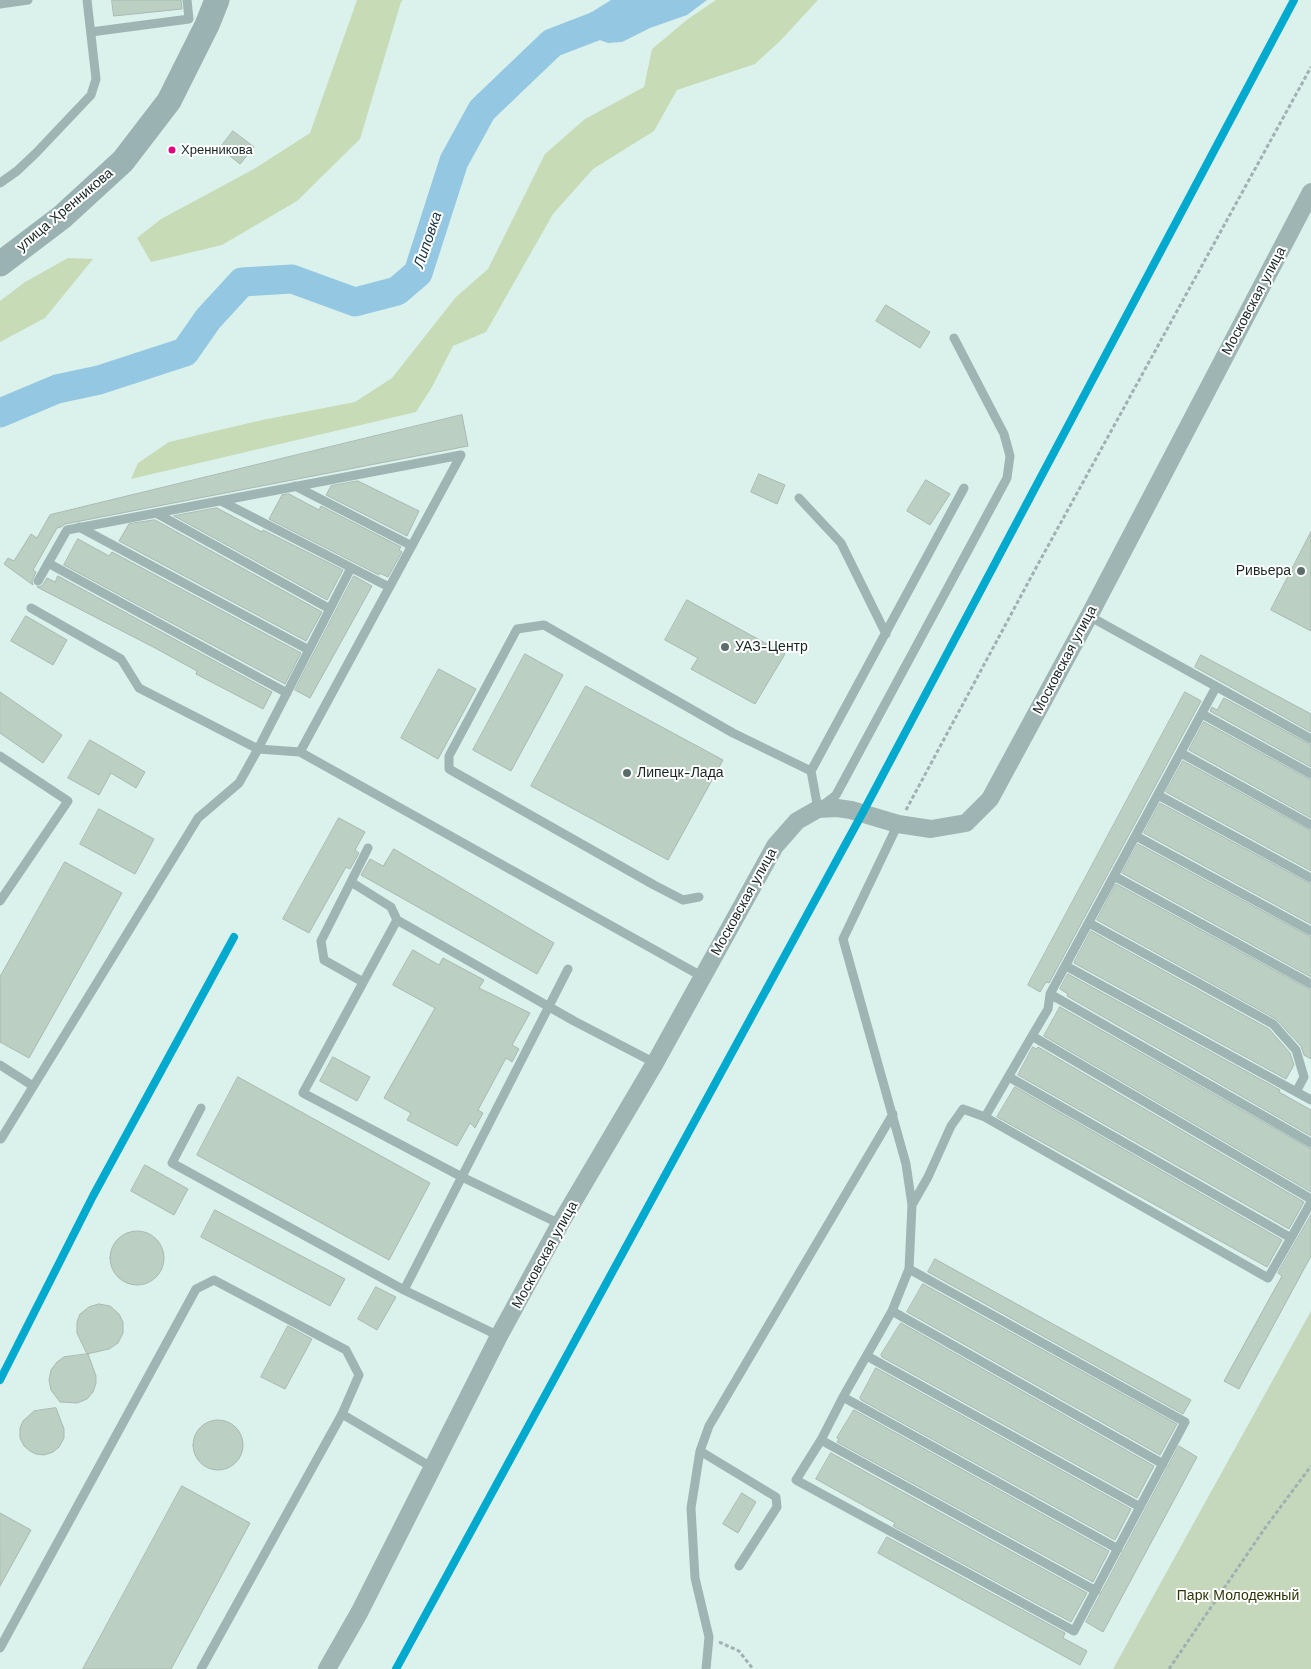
<!DOCTYPE html>
<meta charset="utf-8">
<style>
body{margin:0}
canvas{display:block;background:#dbf1eb}
</style>
<canvas width="1311" height="1669"></canvas>
<script>
const context = document.querySelector('canvas').getContext('2d');
context.lineJoin = 'round';
function fill(path, color) { context.fillStyle = color; context.fill(path, 'evenodd'); }
function trace(path, color, width, dash) { context.strokeStyle = color; context.lineWidth = width; context.lineCap = dash ? 'butt' : 'round'; context.setLineDash(dash || []); context.stroke(path); }
function write(font, color, halo, rows, align = 'center') {
  context.font = font + ' "Work Sans",sans-serif'; context.lineWidth = 4; context.setLineDash([]); context.textBaseline = 'middle'; context.strokeStyle = halo; context.fillStyle = color; for (const [text, x, y, turn = 0] of rows) {
    context.save(); context.translate(x, y); context.rotate((+turn || 0) * Math.PI / 180); context.textAlign = isNaN(turn) ? turn : align; if (halo) context.strokeText(text, 0, 0); context.fillText(text, 0, 0); context.restore();
  }
}
fill(new Path2D(`
 M1311,1311V1669H1113Z`), '#c6d8bc');
fill(new Path2D(`
 M357,0H403L401,2L360,139L297,201L222,245L151,262L137,238L161,219L254,169L310,133Z
 M716,0H818L781,40L755,64L677,90L654,131L593,169L553,214L486,332L453,346L432,387L416,412L131,479L138,463L169,442L262,420L355,402L392,378L456,297L488,269L545,154L585,119L644,87L652,49L688,19Z
 M68,258L93,259L45,318L0,342V301L25,282Z`), '#c7dcb6');
fill(new Path2D(`
 M611,0H707L687,15L650,28L622,42L608,43L577,32L579,20Z`), '#94c8e2');
trace(new Path2D(`
 M0,413L57,389L99,380L185,352L208,319L242,282L292,279L355,302L397,291L418,273L454,161L482,110L552,43L664,0`), '#94c8e2', 29);
const building = new Path2D(`
 M112,0H181L182,9L114,16Z
 M233,131L254,147L240,164L220,148Z
 M886,305L930,332L920,348L876,321Z
 M462,415L468,446L65,524L61,527L57,528L33,570L36,572L32,581L33,585L4,564L8,558L14,561L31,534L37,538L50,515Z
 M759,474L785,485L777,504L751,492Z
 M926,480L950,494L930,525L907,511Z
 M358,481L419,511L407,536L326,495L331,486Z
 M289,494L319,510L321,506L401,547L399,550L402,552L388,577L379,573V575L269,519L282,495Z
 M217,508L262,532L263,530L343,570L327,600L174,516Z
 M155,520L322,612L306,641L119,541L129,524Z
 M1311,532V631L1271,610Z
 M78,539L109,556L112,552L301,653L285,684L64,565Z
 M58,576L272,692L263,709L196,674L197,671L157,649L37,587L42,586L47,578L55,582Z
 M354,576L372,586L310,698L295,690Z
 M687,600L785,654L755,704L691,669L698,658L665,640Z
 M26,616L67,640L53,665L11,641Z
 M525,654L563,675L511,771L473,750Z
 M1201,655L1311,714V732L1195,667Z
 M439,669L476,689L438,759L401,738Z
 M586,686L723,760L668,860L531,786Z
 M0,692L62,735L43,763L0,733Z
 M1185,692L1201,701L1049,983L1046,982L1040,992L1028,985Z
 M1224,698L1311,745V767L1210,711L1212,707L1217,710Z
 M1204,722L1311,780V818L1189,750Z
 M90,740L145,772L136,788L111,773L99,795L68,778Z
 M1183,761L1311,831V871L1166,792Z
 M1160,803L1311,884V924L1144,833Z
 M99,809L154,839L135,874L80,844Z
 M339,818L365,832L355,850L359,853L350,869L346,867L309,933L283,919Z
 M1138,844L1311,937V977L1122,873Z
 M394,849L554,943L537,974L361,875L370,859L383,866Z
 M65,862L122,893L29,1058L0,1042V977Z
 M1116,884L1311,990V1059L1304,1055L1301,1046L1276,1019L1097,920Z
 M1091,931L1269,1029L1290,1053L1294,1065L1286,1079L1074,963Z
 M413,950L439,965L443,958L484,980L479,988L530,1013L512,1045L519,1049L512,1062L506,1058L478,1110L483,1113L475,1128L470,1123L457,1146L407,1120L411,1113L384,1098L435,1008L393,985Z
 M1068,974L1280,1090L1279,1092L1311,1110V1136L1067,996L1068,994L1060,989Z
 M1060,1007L1311,1149V1192L1044,1036Z
 M1033,1047L1036,1049L1038,1047L1304,1202L1289,1229L1018,1075Z
 M333,1057L370,1077L357,1101L320,1081Z
 M238,1077L430,1183L389,1260L197,1155Z
 M1015,1087L1282,1240L1267,1267L997,1117Z
 M145,1165L188,1189L174,1215L131,1191Z
 M215,1210L345,1279L330,1306L201,1237Z
 M1311,1215V1256L1239,1389L1224,1381L1282,1276L1278,1273Z
 M110 1258a27 27 0 1 1 54 0a27 27 0 1 1-54 0Z
 M935,1259L1191,1400L1183,1414L928,1272Z
 M923,1284L1177,1424L1160,1455L907,1312Z
 M376,1287L396,1297L377,1330L358,1319Z
 M99,1304L110,1306L119,1314L123,1322V1333L118,1343L109,1349L87,1354L77,1333V1322L80,1314L89,1307Z
 M901,1323L1154,1466L1137,1498L882,1357L881,1355Z
 M288,1326L312,1339L285,1389L261,1377Z
 M88,1354L96,1376V1383L93,1392L87,1399L77,1403L60,1402L51,1390L49,1380L51,1370L57,1362L64,1357Z
 M876,1368L1131,1509L1115,1540L861,1400L860,1398Z
 M56,1408L64,1429V1438L59,1447L53,1452L44,1455L36,1454L30,1451L24,1446L20,1438V1428L23,1421L34,1411Z
 M854,1410L1109,1551L1093,1582L837,1442L839,1439L837,1438Z
 M193 1445a25 25 0 1 1 50 0a25 25 0 1 1-50 0Z
 M1179,1446L1197,1457L1103,1632L1086,1622Z
 M831,1453L1087,1593L1071,1622L893,1526L895,1523L816,1479Z
 M182,1486L250,1523L171,1669H83Z
 M742,1493L756,1502L738,1533L723,1524Z
 M0,1513L31,1530L0,1586Z
 M887,1537L1065,1633L1063,1638L1087,1651L1080,1665L878,1553Z`);
fill(building, '#bbcfc3');
trace(building, '#aab9b2', 1);
trace(new Path2D(`
 M906,810L1037,566L1311,67
 M719,1642L739,1651L753,1669
 M1169,1669L1265,1528L1311,1466`), '#9fb2b1', 3, [4, 2.5]);
trace(new Path2D(`
 M0,4L28,0
 M91,32L189,19L187,0
 M0,183L17,171L36,153L91,95L96,79L87,0
 M295,486L412,546
 M799,498L841,543L886,634
 M221,501L389,587
 M156,513L330,609
 M79,527L309,650
 M48,563L287,693
 M38,581L67,530L461,455L300,752
 M31,608L121,659L139,688L258,749L300,752L703,977
 M1089,616L1311,739
 M1216,687L1050,994L1048,1009L1032,1036L1311,1199
 M1202,714L1311,774
 M1181,753L1311,825
 M0,756L68,801L0,901
 M811,771L964,488
 M1158,795L1311,878
 M898,824L843,939L906,1164L912,1205L909,1269L892,1311L843,1397L821,1440L796,1480L1074,1631L1185,1422L909,1269
 M1136,836L1311,931
 M1114,876L1311,984
 M351,882L391,907L397,920L574,1021L655,1063
 M699,897L683,900L654,885L449,769V756L517,629L544,625L733,733L811,771L818,809L836,795L1007,478L1010,456L1004,434L954,338
 M397,920L303,1093L462,1177L560,1224
 M1089,923L1273,1024L1296,1050L1304,1077L1296,1092
 M1066,966L1311,1100
 M363,982L324,960L321,941L368,848
 M1050,994L1311,1143
 M0,1065L33,1086
 M1009,1077L1291,1238L1311,1202
 M201,1108L172,1163L404,1290L499,1336
 M985,1117L1032,1036
 M1,1139L198,818L239,783L258,749L351,568
 M912,1205L928,1177L951,1126L963,1109L985,1117L1268,1278L1291,1238
 M404,1290L568,969
 M892,1311L1163,1464
 M867,1356L1140,1507
 M843,1397L1118,1549
 M342,1414L433,1468
 M821,1440L1096,1591
 M700,1451L776,1497L777,1507L739,1566
 M0,1648L196,1289L214,1280L346,1350L359,1375L342,1414L201,1669
 M706,1669L709,1637L695,1578L691,1508L700,1451L709,1426L893,1114`), '#9eb5b4', 9);
trace(new Path2D(`
 M327,1669L359,1613L499,1336L560,1224L655,1063L775,846L797,821L818,809L837,808L851,810L898,824L931,829L966,823L990,799L1089,616L1311,192`), '#9eb5b4', 18);
trace(new Path2D(`
 M0,264L62,217L123,161L169,101L207,25L217,0`), '#9ab3b2', 25);
trace(new Path2D(`
 M0,1380L93,1196L234,937
 M396,1669L862,814L1294,0`), '#00a9ce', 8);
for (const [x, y, r, color] of [
 [172,150,4.5,"#e5007d"],
 [1301,571,5,"#5c6d69"],
 [725,647,5,"#5c6d69"],
 [627,773,5,"#5c6d69"]
]) { const dot = new Path2D(); dot.arc(x, y, r, 0, 2 * Math.PI); context.fillStyle = color; context.fill(dot); trace(dot, '#fff', 2); }
write('13px', '#172623', '#fff', [
 ["Хренникова",181,150]
], 'left');
write('14px', '#172623', '#fff', [
 ["улица Хренникова",65,210,-40],
 ["Московская улица",1254,301,-62],
 ["Московская улица",1065,660,-62],
 ["Московская улица",744,902,-61],
 ["Московская улица",545,1255,-61]
]);
write('14px', '#172623', '#fff', [
 ["Ривьера",1291,571,"right"],
 ["УАЗ-Центр",735,647],
 ["Липецк-Лада",637,773]
], 'left');
write('14px', '#2b3605', '#fff', [
 ["Парк Молодежный",1238,1596]
]);
write('italic 15px', '#173546', '#fff', [
 ["Липовка",428,240,-71]
]);
</script>
